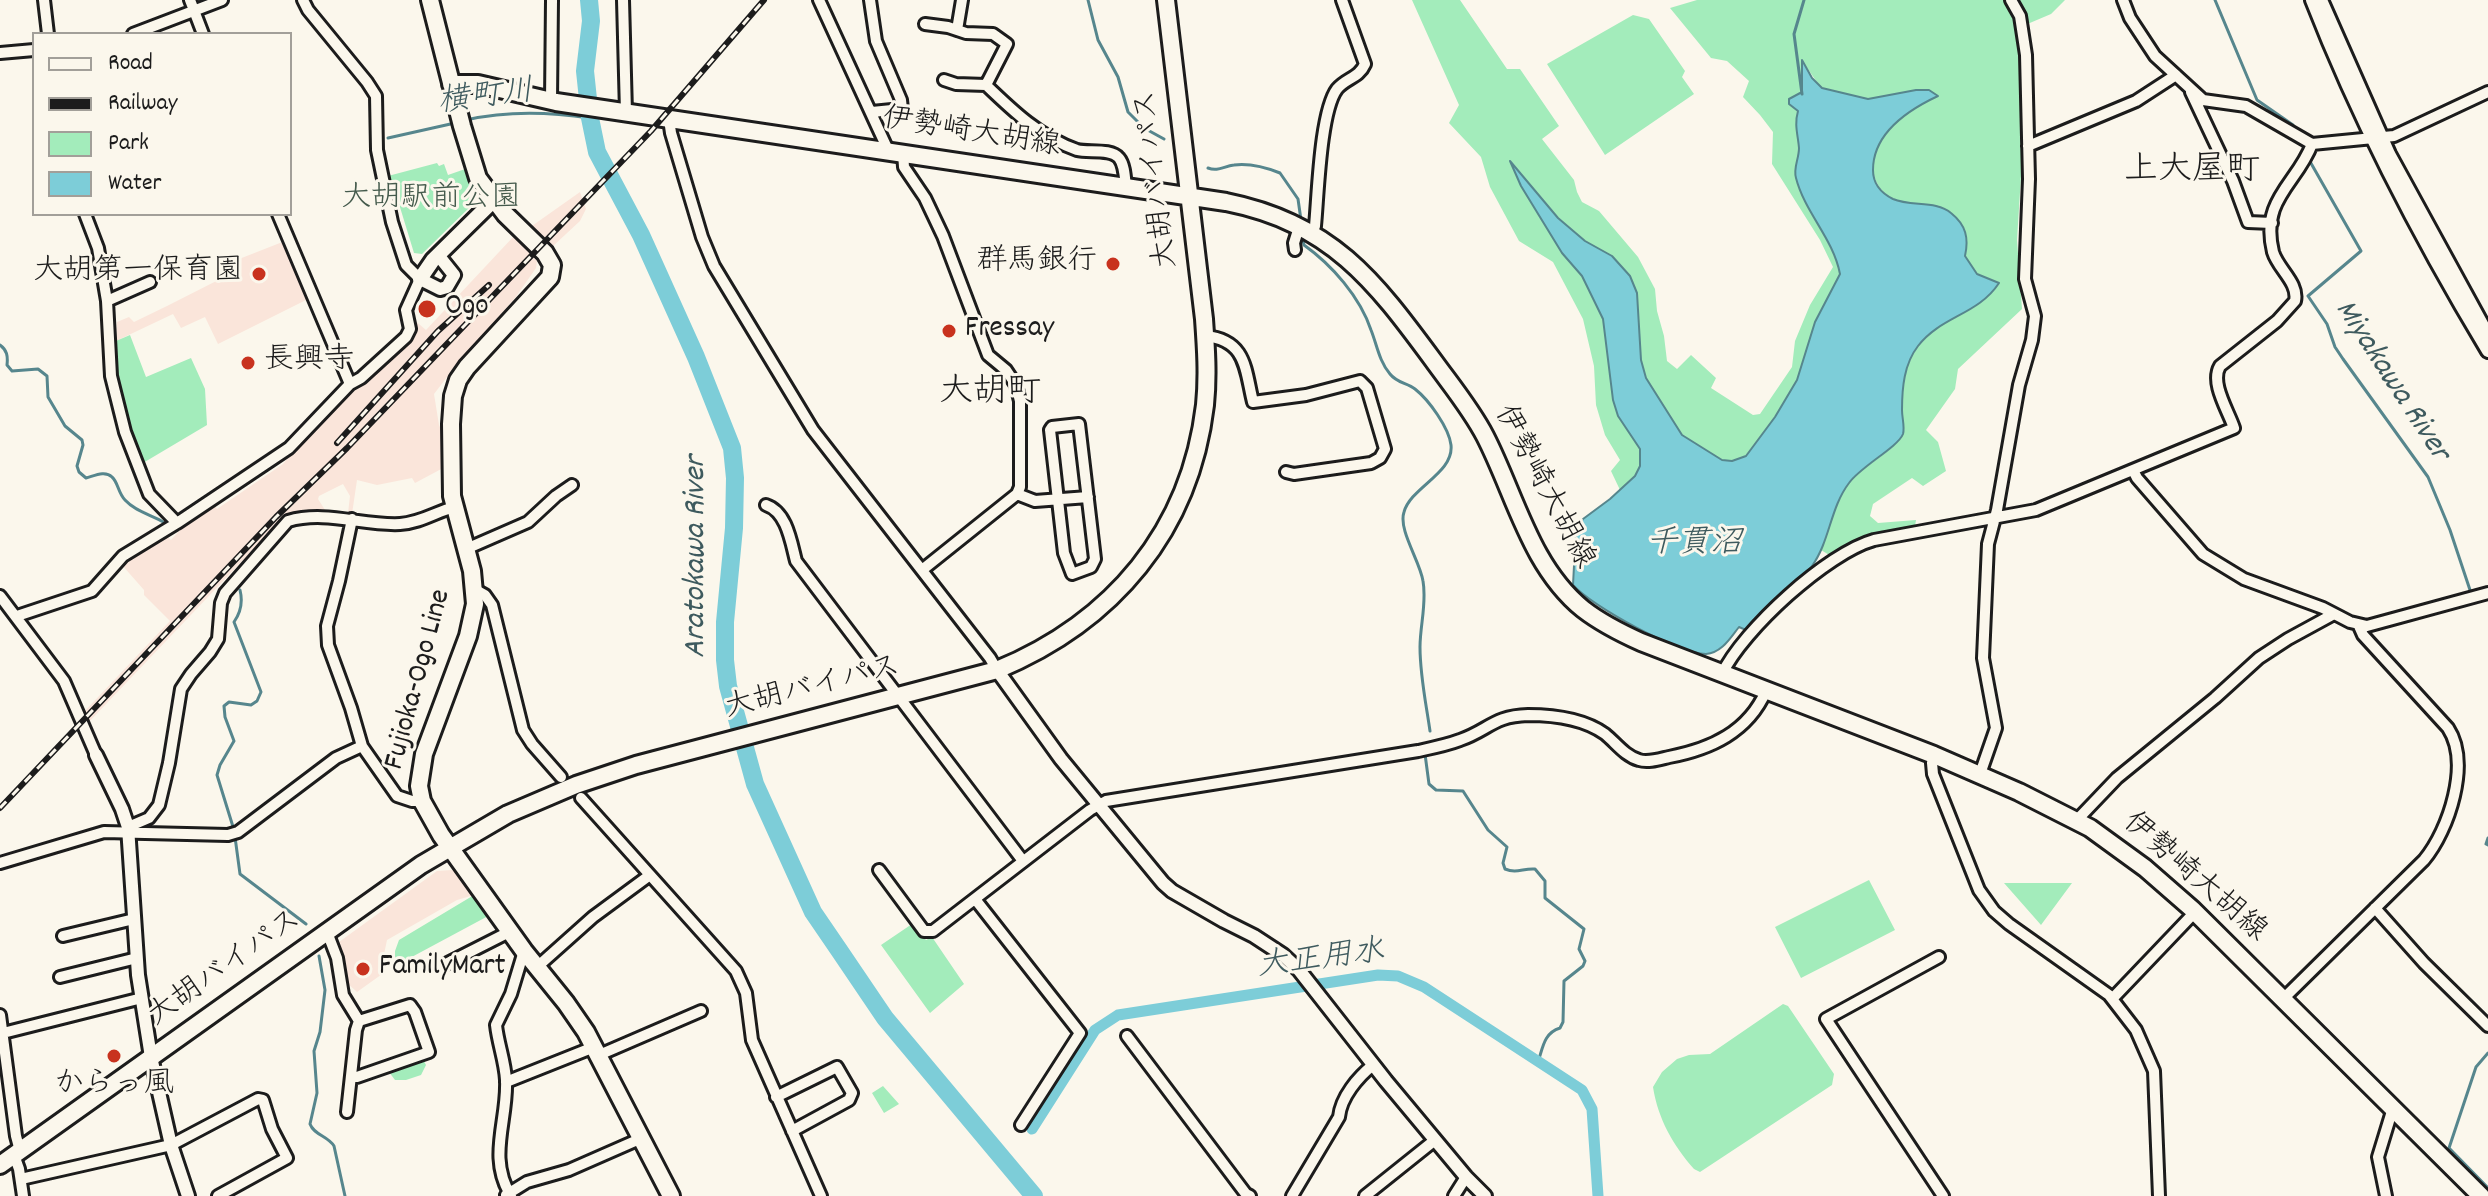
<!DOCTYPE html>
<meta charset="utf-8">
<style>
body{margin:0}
#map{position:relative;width:2488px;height:1196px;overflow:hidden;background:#fbf7ec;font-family:Dekko,sans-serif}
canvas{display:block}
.legend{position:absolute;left:32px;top:32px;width:260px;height:184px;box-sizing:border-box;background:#fbf7ec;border:2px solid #a29f99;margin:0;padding:10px 14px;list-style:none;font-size:24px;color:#1c1c1c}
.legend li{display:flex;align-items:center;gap:16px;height:40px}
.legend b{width:40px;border:2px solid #a29f99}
</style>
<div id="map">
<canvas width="2488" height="1196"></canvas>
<ul class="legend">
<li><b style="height:10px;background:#fbf7ec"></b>Road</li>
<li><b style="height:10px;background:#1c1c1c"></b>Railway</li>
<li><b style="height:22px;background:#a3ecbb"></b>Park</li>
<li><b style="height:22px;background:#7dcdd8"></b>Water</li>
</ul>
</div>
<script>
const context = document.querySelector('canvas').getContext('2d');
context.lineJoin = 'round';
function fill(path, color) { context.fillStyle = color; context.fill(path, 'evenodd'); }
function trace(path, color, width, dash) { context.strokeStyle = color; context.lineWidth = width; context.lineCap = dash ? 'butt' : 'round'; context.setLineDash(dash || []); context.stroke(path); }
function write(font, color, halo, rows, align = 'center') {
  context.font = font + ' Dekko,"Klee One",sans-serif'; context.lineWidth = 6; context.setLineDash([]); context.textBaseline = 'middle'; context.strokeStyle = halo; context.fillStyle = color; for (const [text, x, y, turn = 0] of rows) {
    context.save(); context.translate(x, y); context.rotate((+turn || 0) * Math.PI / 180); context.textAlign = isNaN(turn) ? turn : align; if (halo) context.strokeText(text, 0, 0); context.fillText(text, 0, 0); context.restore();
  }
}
fill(new Path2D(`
 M580,192L586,209L580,221L552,247L529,228Z
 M514,236L537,261L536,268L515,298L457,364L434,394L439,425L445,438V467L415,483L412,478L377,485L357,480L352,514L348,513L350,496L343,484L319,496L318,499L327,513L286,515L87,724L82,714L170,621L144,595V590L122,565L123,562L167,536L171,540L181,529L180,526L213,504L217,509L283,464L306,435L353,389L412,338L415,329L412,318L426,330Z
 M285,241L310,298L218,344L205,317L181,328L173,314L116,341L117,322L129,317L134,322L167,306L238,270L234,261Z
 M452,870L457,872L474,895L457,900L387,940L382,964L385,972L357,992L346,982L339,942L437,871Z`), '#fae5da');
fill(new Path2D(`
 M1412,0H1460L1507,69H1520L1559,126L1542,139L1574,180L1577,192L1582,202L1599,211L1638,257L1655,289L1657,311L1664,336L1667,361L1677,369L1691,355L1716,378L1711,388L1753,415L1760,414L1792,367L1795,341L1810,305L1833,267L1820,240L1772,164L1773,132L1760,115L1743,97L1749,81L1727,61L1711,58L1670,8L1697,0H2065L2051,14L2018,28L2023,73V144L2017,240L2022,309L1958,369L1955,389L1926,430L1938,442L1946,471L1923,486L1912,478L1873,504L1870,516L1878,523L1916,520L1915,526L1861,540L1831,556L1821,550C1829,527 1835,500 1850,481C1861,467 1901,447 1903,432C1904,426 1902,419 1902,413C1901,391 1904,366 1917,348C1939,316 1978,316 1998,284L1977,274L1965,256L1967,247L1930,206C1922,205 1913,206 1905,204C1869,193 1865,162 1886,133C1897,117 1920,104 1937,96L1916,90L1868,99L1821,88L1803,62L1802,92L1790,99L1789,104L1798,111C1794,125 1798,134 1799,148C1799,157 1795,164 1796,172C1797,203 1833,238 1840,274L1815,322L1797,380L1775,417L1746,456L1732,461L1722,460L1682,435L1646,378L1641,360L1637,293L1612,256L1585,241L1558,218L1513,164L1562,253L1582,276L1603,319L1613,400L1618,416L1640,449V466L1635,476L1620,490L1611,471L1620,460L1605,435L1596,405L1594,366L1583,319L1553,262L1519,241L1490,187L1481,157L1449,123L1459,105Z
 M1633,15L1649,19L1685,71L1682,77L1694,94L1605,155L1547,64Z
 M437,163L439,166L444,164L448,175L468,168L483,198L472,205L422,254L414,253L399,204L395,205L388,176Z
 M130,335L146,377L191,358L205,389L207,425L143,463C126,420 116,388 116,341Z
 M1869,880L1895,930L1801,978L1775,927Z
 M2004,883H2072L2041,925Z
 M474,895L490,915L395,966V951L399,940Z
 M912,924L926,940L932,937L964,984L930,1013L881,945Z
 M1783,1004L1788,1006L1834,1074L1832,1085L1700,1172L1694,1169C1673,1145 1658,1119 1653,1087L1662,1072L1677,1059L1689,1055L1710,1054Z
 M423,1059L426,1065L421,1075L406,1080H395L389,1072Z
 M883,1086L899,1104L884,1113L872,1093Z`), '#a3ecbb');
const water = new Path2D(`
 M1802,60L1812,78L1822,88L1868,99L1916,90H1929L1938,96C1908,110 1873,133 1873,170C1873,183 1881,193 1893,199C1911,207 1936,200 1951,213C1966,225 1969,238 1965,256L1977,274L1999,283C1978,315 1941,316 1918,346C1904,364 1902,388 1902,410C1902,418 1905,427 1903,434C1898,447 1860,467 1849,483C1830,508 1830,541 1812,566C1807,573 1800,578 1794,583C1777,598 1760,612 1746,630L1739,627C1731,637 1722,653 1706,654C1679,654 1591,606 1573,585L1576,527L1583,519L1610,499L1635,476L1640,466V449L1618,416L1613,400L1603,319L1582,276L1562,253L1521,186L1510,161L1558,218L1585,241L1612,256L1630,276L1637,293L1641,360L1646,378L1682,435L1722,460L1732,461L1746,456L1775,417L1797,380L1815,322L1840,274C1833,238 1805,213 1796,178C1793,168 1799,159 1799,148C1798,135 1794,125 1798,111L1789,104V99L1802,92Z`);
fill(water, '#7dcdd8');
trace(water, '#56868d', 2);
trace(new Path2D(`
 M1088,0L1098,40L1118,77L1128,112L1144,128L1164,139
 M2215,0L2257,100L2293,125L2294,129
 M1802,94L1794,34L1804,0
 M466,120C505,111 550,112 590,118
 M388,138L455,123
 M2308,158L2361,251L2308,296L2327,324L2335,347L2343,359L2428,477L2450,530L2471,593
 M1208,168C1218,172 1224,166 1234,165C1250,163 1265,167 1280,173L1298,199L1301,220
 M1303,240L1304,245C1332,265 1360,297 1371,330C1377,345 1379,361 1390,374C1397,383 1407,383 1415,389C1429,400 1449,428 1451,445C1454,473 1411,487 1404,512C1398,530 1420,561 1423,581C1427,603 1420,625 1420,647C1420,676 1426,703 1430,731
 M0,345C7,350 8,356 7,365L12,371L38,369L47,376L48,397L65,426L82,440L83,445L77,466L79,472L86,478C94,476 105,470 112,477C118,482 118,493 125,500C136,512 152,515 165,523
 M1425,754L1429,784L1436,790L1463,791L1488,830L1507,847L1503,863L1505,869C1517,874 1523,868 1535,869L1545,881V898L1584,929L1579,949L1585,961L1583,966L1564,981L1563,1022L1560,1028C1544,1033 1543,1047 1538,1062
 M234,830L217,775L220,765L234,741L225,717L224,706L229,702L251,705L257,701L261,692L234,622C241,612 243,602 240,590
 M235,837L240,874L306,924
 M2488,838L2486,844L2488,845
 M319,956L325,990L320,1032L314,1051L317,1093L310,1124C314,1135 328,1136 334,1146L345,1196
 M2488,1053L2476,1067L2449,1148L2488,1188`), '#56868d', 3);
trace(new Path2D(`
 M1032,1129L1095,1030L1118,1015L1378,975L1398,976L1424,987L1582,1090L1592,1109L1598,1196`), '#7dcdd8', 11);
trace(new Path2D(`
 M589,0L591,21L585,71L590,118L597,152L641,235L696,357L732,448L735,478L734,528L725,622V660L728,686L755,784L813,912L841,953L885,1018L1034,1196`), '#7dcdd8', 18);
const minor = new Path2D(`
 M44,0L48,34
 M190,0L203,34
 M623,0L626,112
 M819,0L888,150
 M870,0L876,41L901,100L902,109L872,112
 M2123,0L2130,18L2155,56L2203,100L2246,106L2312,144L2394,136L2488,92
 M925,24L948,27L966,33L993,34L1007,44L986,85
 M957,30L962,0
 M133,34L222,0
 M0,53L34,50
 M944,80L956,84L986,85C1013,111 1040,137 1077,150C1088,153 1111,148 1119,158C1125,165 1125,180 1126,188
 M2191,92L2233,181L2248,222L2272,223
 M551,101L552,0
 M669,119L671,133L702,237L714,266L813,430L990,658L997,670
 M2028,146L2136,101L2176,75
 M903,153L904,167L925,198L943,236L988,355L1006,370L1016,385L1020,401V487L1017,494L922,570
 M85,214L98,248L107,301L111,376L125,432L149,494L177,523
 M278,214L350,384
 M1312,234L1315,226C1318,196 1320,112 1337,89C1346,78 1359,78 1365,64L1342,0
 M1295,250L1294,243L1299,227
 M107,301L150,282
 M1205,336C1247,340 1245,370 1253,402L1306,395L1360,381L1367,388L1385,449L1380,458L1371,463L1294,474L1286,472
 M1079,424L1095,559L1091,567L1072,574L1064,553L1050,430L1052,427Z
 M2133,470L2137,478L2203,554L2244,579L2323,608L2350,622L2367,626L2488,593
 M1017,494L1035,501L1088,497
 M766,505C787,512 791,542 796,561L1023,861
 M352,519L339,581L327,626L328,645L351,708L362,746L397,796L412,801H422
 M466,549L528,522L556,496L572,485
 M476,590L485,595L492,605L523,730L532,744L561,777
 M0,596L64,681L96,755
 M17,616L92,591L123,556L177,523L289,448L350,384L361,378L406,337L410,329L406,310L420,279L406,265L392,222L377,150L376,96L367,82L308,10L303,0
 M1722,674C1743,630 1827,553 1874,540L2036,510L2234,428C2228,410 2210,383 2220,366L2277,321L2295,301C2299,283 2278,269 2273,252C2260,199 2297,184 2312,144
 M1934,755L1932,763L1933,774L1979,890L1994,911L2009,924L2109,995L2136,1030L2154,1071L2159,1196
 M1980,774L1996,728L1983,658L1988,544L1997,510L2019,385L2032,340L2035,316L2025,279L2029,179L2026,55L2020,16L2011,0
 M581,798L736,971L746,993L752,1040L821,1196
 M2076,821L2117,778L2215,698L2259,658L2288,639L2332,615
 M128,827L149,818L159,805L169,763L181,689L191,674L210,652L218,639L221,603L225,593L288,521C326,510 363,526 400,524C420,523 436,512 454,507
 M0,863L104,832L228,835L238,832L336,758L362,746
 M879,870L924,931H933L1090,810L1106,801L1418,751C1432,748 1447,745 1460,740C1489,730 1493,716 1528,715C1553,715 1584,719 1605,734C1616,743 1625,756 1639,760C1648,763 1660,759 1669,757C1711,749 1748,732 1766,691
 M975,899L1080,1033L1021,1125
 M2375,908L2424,963L2488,1026
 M327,932L337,958L343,995L359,1021L356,1030L347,1112
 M63,936L134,919
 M1939,957L1826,1019L1943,1196
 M440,967L511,931
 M537,967L593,917L650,875
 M60,977L137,958
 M2112,999L2195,912
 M2283,999L2424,860C2449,830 2471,763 2448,728L2363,635L2359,626
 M0,1015L16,1136L20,1151
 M3,1033L142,998
 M1127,1036L1246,1194L1250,1196
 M599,1055L701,1011
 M351,1077H357L429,1052L415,1012L410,1005L359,1021
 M506,1082L594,1047
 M776,1097L837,1067L852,1093L849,1100L792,1131
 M14,1155L19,1169L23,1196
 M21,1179L171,1145L258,1099L263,1100L272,1129L287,1158L218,1196
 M506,1195L527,1182L569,1170L642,1138
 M511,1196C487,1157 508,1121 506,1080C505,1061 498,1044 496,1025L511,994L524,951
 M1292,1196L1339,1117C1341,1097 1358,1077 1373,1065
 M1365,1196L1435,1140
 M1454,1196L1466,1177
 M2386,1196L2378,1157L2393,1108`);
const tertiary = new Path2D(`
 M2312,0C2360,123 2420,238 2488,351
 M2321,0L2389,154L2488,335
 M420,279L440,289L447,287L454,275L438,255
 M997,670L1061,759L1163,883L1172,891L1224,921L1254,936L1283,955L1299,970L1386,1081L1466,1177L1485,1196
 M96,755L122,809L128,827L138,975L151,1057L171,1145L188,1196`);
const secondary = new Path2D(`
 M420,279L433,260L493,201`);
const primary = new Path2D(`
 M430,0L462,126L478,178L505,214L545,253L552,265L550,277L467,367L458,380L453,396L451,424L452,496L472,571L475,604L468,636L424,754L419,786L422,801L441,835L524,951L566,1003L586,1032L671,1196
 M451,84H478L556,102L1226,202C1331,223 1374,280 1433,360C1451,385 1471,409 1485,436C1515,494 1530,566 1583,609C1601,623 1621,633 1641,642L1934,755L2019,792L2090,828L2145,868L2192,909L2481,1196
 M0,1165L421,865L508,814L576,785L636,765L997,670C1113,622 1190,531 1205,405C1208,376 1206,347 1204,319L1166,0`);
trace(minor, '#1c1c1c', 16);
trace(tertiary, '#1c1c1c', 18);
trace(secondary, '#1c1c1c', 20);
trace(primary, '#1c1c1c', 22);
trace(minor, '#fbf7ec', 10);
trace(tertiary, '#fbf7ec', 12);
trace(secondary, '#fbf7ec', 14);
trace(primary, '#fbf7ec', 16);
const rail = new Path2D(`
 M337,443L438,331L489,285
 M0,808L276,517L347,448L651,131L764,0`);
trace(rail, '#1c1c1c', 6);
trace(rail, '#fbf7ec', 3, [9]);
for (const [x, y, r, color] of [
 [1113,264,8,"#c8321e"],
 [259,274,8,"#c8321e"],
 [427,309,10,"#c8321e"],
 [949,331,8,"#c8321e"],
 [248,363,8,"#c8321e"],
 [363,969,8,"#c8321e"],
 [114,1056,8,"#c8321e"]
]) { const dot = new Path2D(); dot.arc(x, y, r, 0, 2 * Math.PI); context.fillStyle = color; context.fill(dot); trace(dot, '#fbf7ec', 3); }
write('30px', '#1c1c1c', '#fbf7ec', [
 ["伊勢崎大胡線",971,135,9],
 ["大胡バイパス",1159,179,-97],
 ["伊勢崎大胡線",1542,488,62],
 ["Fujioka-Ogo Line",420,680,-75],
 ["大胡バイパス",813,690,-14],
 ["伊勢崎大胡線",2193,879,41],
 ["大胡バイパス",226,970,-35]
]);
write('30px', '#445a4c', '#fbf7ec', [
 ["大胡駅前公園",431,201]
]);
write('30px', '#1c1c1c', '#fbf7ec', [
 ["群馬銀行",1097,264,"right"],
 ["大胡第一保育園",243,274,"right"],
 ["Ogo",445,309],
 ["Fressay",965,331],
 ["長興寺",264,363],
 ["FamilyMart",379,969],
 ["からっ風",114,1087,"center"]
], 'left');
write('italic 32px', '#3e5a5e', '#fbf7ec', [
 ["横町川",486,100,-7],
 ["Miyakawa River",2390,382,57],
 ["千貫沼",1694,547],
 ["Aratokawa River",699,557,-90],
 ["大正用水",1321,962,-7]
]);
write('34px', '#1c1c1c', '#fbf7ec', [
 ["上大屋町",2192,173],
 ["大胡町",990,395]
]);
</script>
